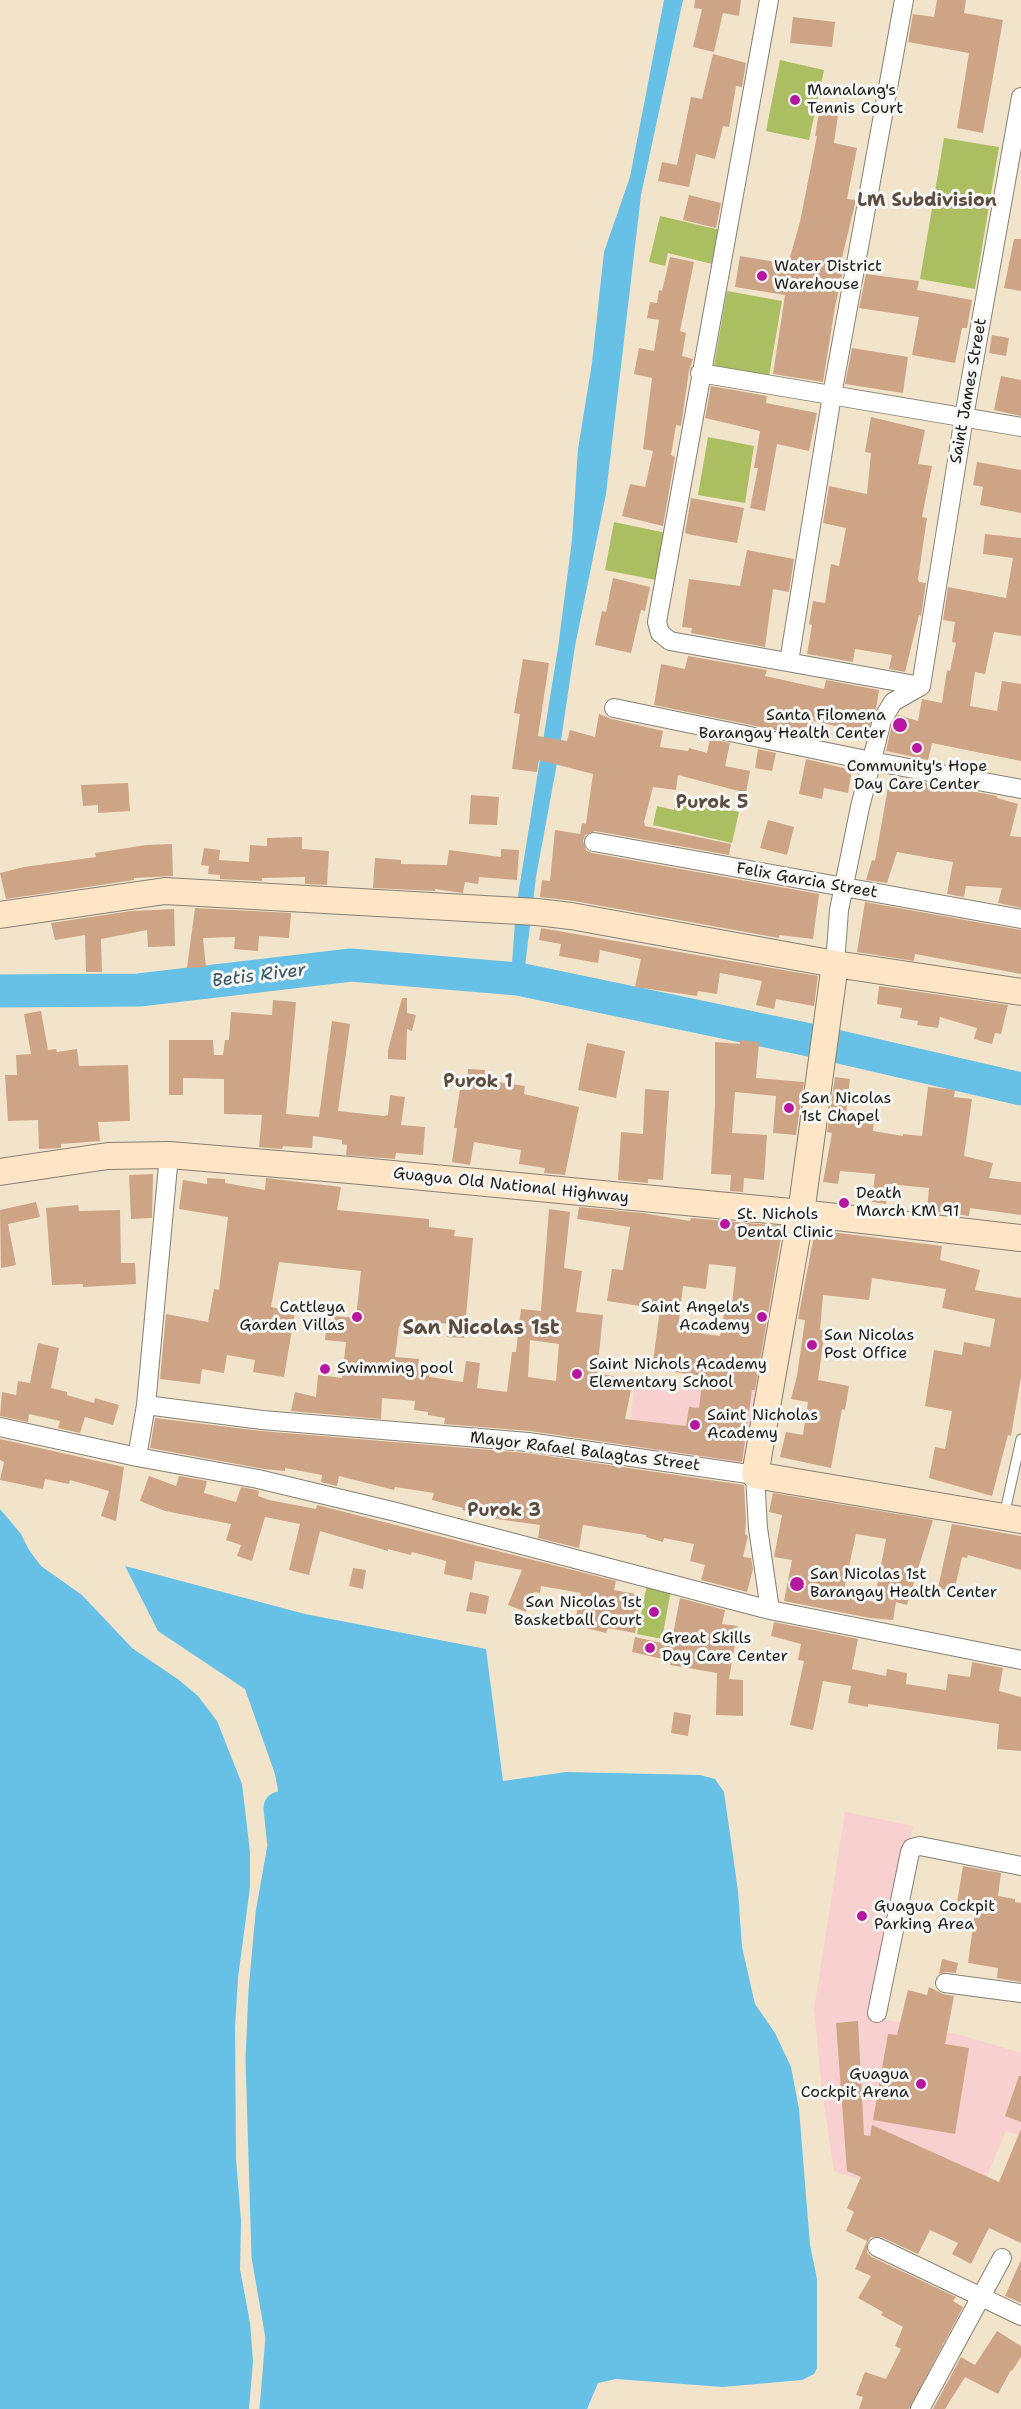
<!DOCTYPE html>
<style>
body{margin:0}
canvas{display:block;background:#f1e4cb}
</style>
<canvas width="1021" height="2409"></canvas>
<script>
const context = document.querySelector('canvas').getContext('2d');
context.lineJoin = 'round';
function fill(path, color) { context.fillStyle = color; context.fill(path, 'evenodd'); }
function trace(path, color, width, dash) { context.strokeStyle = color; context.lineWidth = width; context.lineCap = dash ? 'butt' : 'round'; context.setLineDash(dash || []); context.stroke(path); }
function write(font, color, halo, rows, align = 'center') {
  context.font = font + ' "Shantell Sans",sans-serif'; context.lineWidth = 6; context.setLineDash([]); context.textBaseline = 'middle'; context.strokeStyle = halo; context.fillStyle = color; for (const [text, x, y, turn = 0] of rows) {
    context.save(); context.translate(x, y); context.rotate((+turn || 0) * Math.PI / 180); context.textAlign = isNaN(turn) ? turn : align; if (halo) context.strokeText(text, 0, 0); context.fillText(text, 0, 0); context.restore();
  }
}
fill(new Path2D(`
 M749,1289L783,1293L769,1394L714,1386L713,1388L764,1395L754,1472L626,1455L635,1381L698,1390L699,1377L714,1379Z
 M845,1812L913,1826L878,2018L964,2036L1021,2053V2136L1006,2131L979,2195L914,2198L834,2171L822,2090L814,2009Z`), '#f7d0cf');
fill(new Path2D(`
 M780,60L824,70L809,140L766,131Z
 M944,138L999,147L975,289L920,279Z
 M660,216L720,230L712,264L668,253L665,266L649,262Z
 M727,291L782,301L769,376L714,366Z
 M708,437L754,446L745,503L698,495Z
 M614,522L671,534L661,581L605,570Z
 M676,798L739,812L732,843L653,825L657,806L674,810Z
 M647,1585L671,1590L662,1639L637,1634Z`), '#acbe62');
fill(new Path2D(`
 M664,0H683L641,195L606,494L575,646L560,747L536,877L525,966L519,973L512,963L516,908L558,648L572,540L578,449L592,363L604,252L630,177Z
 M0,1509L21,1534L29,1550L41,1566L82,1595L132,1648L179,1680L198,1696L217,1721L242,1784L250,1852V1887L238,1978L235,2027L236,2158L241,2221L240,2269L250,2323L253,2361L249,2409H0Z
 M125,1566L305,1614L486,1649L503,1781L566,1772L700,1775L715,1779L724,1792L738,1891L742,1947L755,2004L775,2033L791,2067L799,2109L810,2245L817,2279V2368L814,2374L802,2380L723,2387L616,2379L598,2383L587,2409H280L285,2336L272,2253L265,2050L275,1916L288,1845L275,1774L245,1689L158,1631Z`), '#67c0e5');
trace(new Path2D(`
 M0,991L139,990L351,965L518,979L805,1039L1021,1089
 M276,2409L282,2337L268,2256L262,2059L265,1991L272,1914L284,1846L280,1808`), '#67c0e5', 33);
fill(new Path2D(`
 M695,0H741L739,16L723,13L714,52L693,47L702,9L694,8Z
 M937,0H966L964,13L1003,20L983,133L957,128L969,53L908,42L913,14L934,17Z
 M793,17L835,22L832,47L790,43Z
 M713,54L746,63L742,87L736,86L729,127L723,126L715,159L696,154L689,187L658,181L662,162L677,165L691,97L702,99Z
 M819,112L838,115L834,143L857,148L847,199L856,200L839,270L843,271L835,307L823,382L773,374L785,295L735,287L740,256L788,264L800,222L817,136H815Z
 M689,195L721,203L716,228L683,220Z
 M1014,239H1021V291L1004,288Z
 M670,257L694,262L680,331L686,333L682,356L693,359L689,371L681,426L676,425L671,455L675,457L663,526L622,516L630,484L645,487L653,451L643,449L652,378L634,374L639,348L654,351L659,320L647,318L650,302L657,303L659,290L662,291Z
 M866,274L919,281L917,290L972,300L967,328H962L955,363L912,355L919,317L859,308Z
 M992,335L1009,338L1006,356L989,353Z
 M852,348L908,357L903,393L845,384Z
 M1001,376L1021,380V416L994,410Z
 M711,386L767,396L766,403L817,413L809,451L777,444L765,511L750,508L758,468H754L760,431L705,418Z
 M871,417L925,430L918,464L932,466L922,517L927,518L918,579L919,582L926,583L921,616L919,615L905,672L889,669L892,655L855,649L853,662L807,654L812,625L809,624L813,601L825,603L831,564L839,566L846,528L823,523L829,486L867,494L871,453L865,452Z
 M977,462L1021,470V513L980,505L983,487L973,485Z
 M691,498L744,508L737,543L687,534L685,532Z
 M985,534L1021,538V636L994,632L985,674L975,672L970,706L997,711L1002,681L1021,684V761L932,743L928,760L886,751L892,724L898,715L918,721L922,699L942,703L947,670L950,671L956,643L952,642L955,622L943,620L948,587L1006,598L1013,558L983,554Z
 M747,550L794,559L789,592L773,589L765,647L691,633L692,628L682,627L689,579L740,586Z
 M613,578L650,587L645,611L641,610L631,653L595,645L602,611L606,612Z
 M688,656L767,670L765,676L824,689L826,680L879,690L876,709L867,733L813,721L809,737L654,705L661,664L685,669Z
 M523,659L549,663L538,736L567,741L570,730L595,737L599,714L612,719L663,731L660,747L688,751L689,748L707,753L710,739L730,743L725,766L750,771L746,793L678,775L676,790L653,787L644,822L645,826L731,844L729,855L595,831L585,835L583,841L586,850L592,853L819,894L813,939L779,935V938L574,901L540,897L542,880L550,881L555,830L580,834L582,823L586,824L593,774L539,760L537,772L512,769L520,714L514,713Z
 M758,749L776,753L772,771L755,768Z
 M806,759L852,770L848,793L824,788L822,799L799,794Z
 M890,776L997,796V798L1018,804L1010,836L1021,837V908L998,903L1002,888L966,886L964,897L947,894L953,862L897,852L887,883L866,880L872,860L875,861Z
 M128,783L130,811L98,813V805L83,806L81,785Z
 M471,795L499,797L497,825L469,824Z
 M768,820L794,827L787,855L760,848Z
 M302,837V849L329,851L327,885L305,884V877L262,878V881L220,879V875L208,874L209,866L201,865L204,848L220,850L219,860L249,862L250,845L267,846V838Z
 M172,844L173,876L134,878V880L6,899L0,873L24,867L96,857L95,853L146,845Z
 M501,849L519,850L517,880L479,877L478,884L465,882L463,893L435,889V891L373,888L375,858L401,860V864L447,865L449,850L501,857Z
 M865,902L1021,930V974L915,954L914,961L857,952Z
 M195,908L291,913L289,938L259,936L258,951L234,949L235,937L203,938L206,967L187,968Z
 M174,909L175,946L148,947L147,930L101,939L102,972H86L85,935L55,940L51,923L131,911Z
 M541,928L818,976L814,1006L776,999L774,1009L756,1005L762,981L720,973L717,994L698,991L697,996L635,987L641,959L600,950L598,963L559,956L561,944L539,940Z
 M879,986L1008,1005L1001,1034L995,1033L992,1044L974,1039L977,1028L940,1017L938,1028L917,1025L918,1021L900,1018L902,1008L877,1004Z
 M402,998H407V1013L416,1015L412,1031L407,1029L406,1060L388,1059V1050Z
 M273,1000L296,1002L286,1114L319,1117L332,1021L350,1024L338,1111L384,1116L388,1115L390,1095L405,1097L401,1125L425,1127L423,1155L396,1153L395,1159L346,1155L347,1145L342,1144V1140L313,1136L312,1148L283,1146L282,1149L259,1147L262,1115L224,1114V1079L183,1078V1095H169V1040H213L214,1055H223L225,1040H229L231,1012L272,1015Z
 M41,1011L48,1050L56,1049L57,1052L77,1049L79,1066L128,1065L130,1121L98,1122L100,1141L61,1144V1148L39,1149L38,1120L8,1121L5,1075H17L16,1055L31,1054L24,1014Z
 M740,1040L759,1042L756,1078L804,1082L796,1135L773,1133L776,1096L735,1092L732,1133L767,1135L764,1180L744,1178L743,1192L730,1191L731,1175L711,1174L715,1104V1042L740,1044Z
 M587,1043L625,1051L616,1098L578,1090Z
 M468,1069L485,1070L484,1080L525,1086L524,1094L579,1107L565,1175L544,1173L545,1168L519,1164L521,1150L474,1142L470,1165L452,1162L457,1128H454L460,1089L467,1090Z
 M835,1077L850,1079L846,1114L874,1117L873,1131L903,1136V1134L922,1136L928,1087L955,1090L954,1097L972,1099L964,1156L993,1163L989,1178L1021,1182V1215L970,1208L969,1216L927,1210L929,1188L889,1184L886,1204L872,1202L875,1174L840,1171L838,1184L823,1182L832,1133L827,1132Z
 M645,1089L669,1091L663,1180L648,1179V1183L618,1180L621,1132L643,1134Z
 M153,1174L152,1218L131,1219L129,1175Z
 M207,1178L225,1179V1183L265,1190L266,1178L341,1187L337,1210L429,1219V1227L455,1230L454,1236L473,1238L464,1338L447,1337L448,1324L420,1320L419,1329L399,1326L395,1357L419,1359L418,1365L431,1367L429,1377L463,1382L466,1361L480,1363L477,1388L507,1392L512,1352H516L521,1309L541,1311L549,1209L570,1212L564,1268L582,1271L576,1312L603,1315L597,1373L633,1380L625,1419L686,1426L689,1407L699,1408L703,1376L652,1369L660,1309L607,1301L612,1269L623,1270L630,1227L577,1219L579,1207L643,1213L690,1221L691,1218L783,1226L755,1390H752L742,1462L530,1431L444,1424L445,1418L428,1415V1412L414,1410L415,1401L382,1398L381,1419L291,1411L295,1392L316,1397L318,1375L342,1378L346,1342L325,1340L327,1319L334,1320V1316L356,1318L361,1271L279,1262L271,1307L295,1312L284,1377L253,1372L255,1360L227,1355L224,1373L202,1369L200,1384L160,1379L166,1314L208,1322L214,1289L219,1290L228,1217L179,1209L183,1180L207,1184ZM709,1264L736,1267L732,1304L726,1303L720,1336L678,1330L683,1286L706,1289ZM530,1340L559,1344L556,1381L528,1377Z
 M36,1202L40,1217L8,1224L16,1265L1,1268L0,1210Z
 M78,1205L79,1211L120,1210L121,1263H135L136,1284L83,1287V1284L52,1285L46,1208Z
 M815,1230L942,1246L940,1260L980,1270L975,1290L1021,1298V1377L1011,1436L1008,1435L992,1496L929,1478L935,1447L945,1449L952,1411L925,1406L934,1350L962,1355L964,1342L990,1347L995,1319L942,1308L946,1289L872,1278L869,1300L823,1295L820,1330H825L818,1380L849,1386L845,1410L842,1409L831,1468L780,1457L786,1432L803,1435L808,1402L791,1399L797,1376L805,1320L798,1319Z
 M38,1343L59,1348L51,1388L67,1392V1395L94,1403L95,1398L119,1405L113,1425L85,1417L80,1433L58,1428L60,1421L29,1414L28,1422L0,1416L2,1392L16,1395L18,1381L30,1383Z
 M155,1418L261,1431L527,1453L744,1485L746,1520L745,1534L748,1536L743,1557L751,1558L753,1569L747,1592L701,1580L705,1565L690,1561L694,1544L664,1538L663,1542L646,1537V1535L583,1525L579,1548L538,1538L540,1525L490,1518L491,1515L462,1510L463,1508L432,1500L434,1493L395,1487L394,1490L339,1476L337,1486L321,1482L322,1475L285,1468V1471L264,1469L150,1448Z
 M0,1439L124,1467L116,1521L101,1516L109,1491L70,1480L69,1484L45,1479L43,1489L0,1480L4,1462L0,1460Z
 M149,1476L176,1486L179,1476L207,1481L204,1493L236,1502L241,1487L256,1490L259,1491L258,1496L269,1500L316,1509L317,1505L616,1581L614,1590L641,1595L635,1633L608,1628L606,1633L574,1625L581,1593L541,1586L540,1593L534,1592L526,1612L508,1605L522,1570L475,1561L472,1580L444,1574L446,1561L412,1552L411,1555L388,1549V1551L320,1531L309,1575L289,1570L300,1524L265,1517L252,1561L237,1556L241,1545L226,1540L231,1524L165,1511L140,1501Z
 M773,1493L933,1520L907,1605L896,1602L893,1620L870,1618L784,1601L792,1560L774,1557L782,1515L769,1512ZM856,1534L886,1539L874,1602L843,1595Z
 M952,1524L1021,1536V1570L968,1555L967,1558L962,1557L954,1592L938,1588Z
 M353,1568L366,1570L363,1589L349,1586Z
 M470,1592L489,1596L486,1614L466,1611Z
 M680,1598L725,1610L722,1624L738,1626L729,1679L743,1680V1716L716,1715L717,1673L670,1665L671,1661L632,1652L635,1637L671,1645Z
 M774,1622L858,1639L852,1669L886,1676L887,1669L907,1673L906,1684L946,1690L948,1674L970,1677L972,1662L1003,1668L999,1691L1021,1697V1751L997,1749L999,1724L868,1704V1707L848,1703L851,1686L823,1681L813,1730L790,1725L804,1661L798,1660L801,1644L771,1636Z
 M674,1712L691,1715L688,1736L671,1733Z
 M963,1866L1001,1873L998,1896L1015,1899V1902L1021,1903V1982L997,1978L998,1968L968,1963L975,1912L956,1909Z
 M942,1959L958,1963L956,1973L946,1972L939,1974Z
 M929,1987L943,1994L954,1996L945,2044L969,2048L955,2134L873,2120L888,2034L897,2035L908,1990L927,1995Z
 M858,2021L864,2135L870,2136L872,2125L999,2182L1021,2129V2243L989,2228L971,2264L952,2254L958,2243L930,2230L918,2254L881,2237H871L867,2243V2253L872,2257L956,2297L953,2301L963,2307L909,2409H859L863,2397L856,2395L865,2372L886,2379L901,2349L895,2346L903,2327L881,2315L883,2312L858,2298L871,2276L855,2269L867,2241L846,2231L854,2212L847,2208L861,2177L847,2171L836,2023Z
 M1019,2076H1021V2122L1005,2116Z
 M1021,2260V2303L1005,2296Z
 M997,2331L1021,2346V2357L1012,2371L1011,2370L998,2394L965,2377L945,2409H933L961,2357L975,2365Z`), '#cea486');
const lane = new Path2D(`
 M1004,1516L1021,1439`);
const street = new Path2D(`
 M769,0L657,622L660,633L670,641L921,686
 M700,373L1021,427
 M789,662L832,395L904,0
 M921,686L964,417L1021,97
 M614,708L871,761L1021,789
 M594,842L1021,919
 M835,964L839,910L860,807L882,720L893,702L921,686
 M146,1405L262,1420L528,1442L755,1475L758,1528L770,1610
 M0,1427L137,1457L258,1479L396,1512L770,1610L1021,1660
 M137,1457L146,1405L169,1155
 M945,1983L1021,1993
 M877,2013L910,1852L912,1848L920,1846L1021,1866
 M877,2247L1021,2316
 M920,2409L1002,2258`);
const secondary = new Path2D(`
 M0,915L165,891L537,912L571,916L835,964L1021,992
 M835,964L801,1213L755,1475L1021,1520
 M0,1172L108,1156L169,1155L350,1170L801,1213L1021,1238`);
trace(lane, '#868074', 11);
trace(street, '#868074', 20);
trace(secondary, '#868074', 28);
trace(lane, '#fff', 9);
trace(street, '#fff', 18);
trace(secondary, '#fde5c5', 26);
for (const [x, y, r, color] of [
 [795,100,6,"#b5179e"],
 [762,276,6,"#b5179e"],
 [900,725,8,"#b5179e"],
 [917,748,6,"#b5179e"],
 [789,1108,6,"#b5179e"],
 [844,1203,6,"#b5179e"],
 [725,1224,6,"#b5179e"],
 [357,1317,6,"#b5179e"],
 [762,1317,6,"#b5179e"],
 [812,1345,6,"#b5179e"],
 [325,1369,6,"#b5179e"],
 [577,1374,6,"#b5179e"],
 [695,1425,6,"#b5179e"],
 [797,1584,8,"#b5179e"],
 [654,1612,6,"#b5179e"],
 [650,1648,6,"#b5179e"],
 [862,1916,6,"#b5179e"],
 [921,2084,6,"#b5179e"]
]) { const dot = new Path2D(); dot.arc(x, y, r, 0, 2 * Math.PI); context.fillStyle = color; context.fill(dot); trace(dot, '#f6f6f2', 2); }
write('16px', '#1c1c1c', '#f6f6f2', [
 ["Manalang's",807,91],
 ["Tennis Court",807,109],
 ["Water District",774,267],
 ["Warehouse",774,285],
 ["Santa Filomena",886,716,"right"],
 ["Barangay Health Center",886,734,"right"],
 ["Community's Hope",917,767,"center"],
 ["Day Care Center",917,785,"center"],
 ["San Nicolas",801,1099],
 ["1st Chapel",801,1117],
 ["Death",856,1194],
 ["March KM 91",856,1212],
 ["St. Nichols",737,1215],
 ["Dental Clinic",737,1233],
 ["Cattleya",345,1308,"right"],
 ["Garden Villas",345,1326,"right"],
 ["Saint Angela's",750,1308,"right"],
 ["Academy",750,1326,"right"],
 ["San Nicolas",824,1336],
 ["Post Office",824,1354],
 ["Saint Nichols Academy",589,1365],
 ["Elementary School",589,1383],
 ["Swimming pool",337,1369],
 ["Saint Nicholas",707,1416],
 ["Academy",707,1434],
 ["San Nicolas 1st",810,1575],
 ["Barangay Health Center",810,1593],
 ["San Nicolas 1st",642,1603,"right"],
 ["Basketball Court",642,1621,"right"],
 ["Great Skills",662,1639],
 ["Day Care Center",662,1657],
 ["Guagua Cockpit",874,1907],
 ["Parking Area",874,1925],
 ["Guagua",909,2075,"right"],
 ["Cockpit Arena",909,2093,"right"]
], 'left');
write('16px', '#1c1c1c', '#f6f6f2', [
 ["Saint James Street",969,391,-80],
 ["Felix Garcia Street",807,881,10],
 ["Guagua Old National Highway",511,1186,6],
 ["Mayor Rafael Balagtas Street",585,1452,7]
]);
write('bold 18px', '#5a4c41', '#f6f6f2', [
 ["LM Subdivision",927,201],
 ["Purok 5",712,803],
 ["Purok 1",478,1082],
 ["Purok 3",504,1511]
]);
write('italic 18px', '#365562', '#f6f6f2', [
 ["Betis River",259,976,-7]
]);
write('bold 20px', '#5a4c41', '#f6f6f2', [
 ["San Nicolas 1st",481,1329]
]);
</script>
